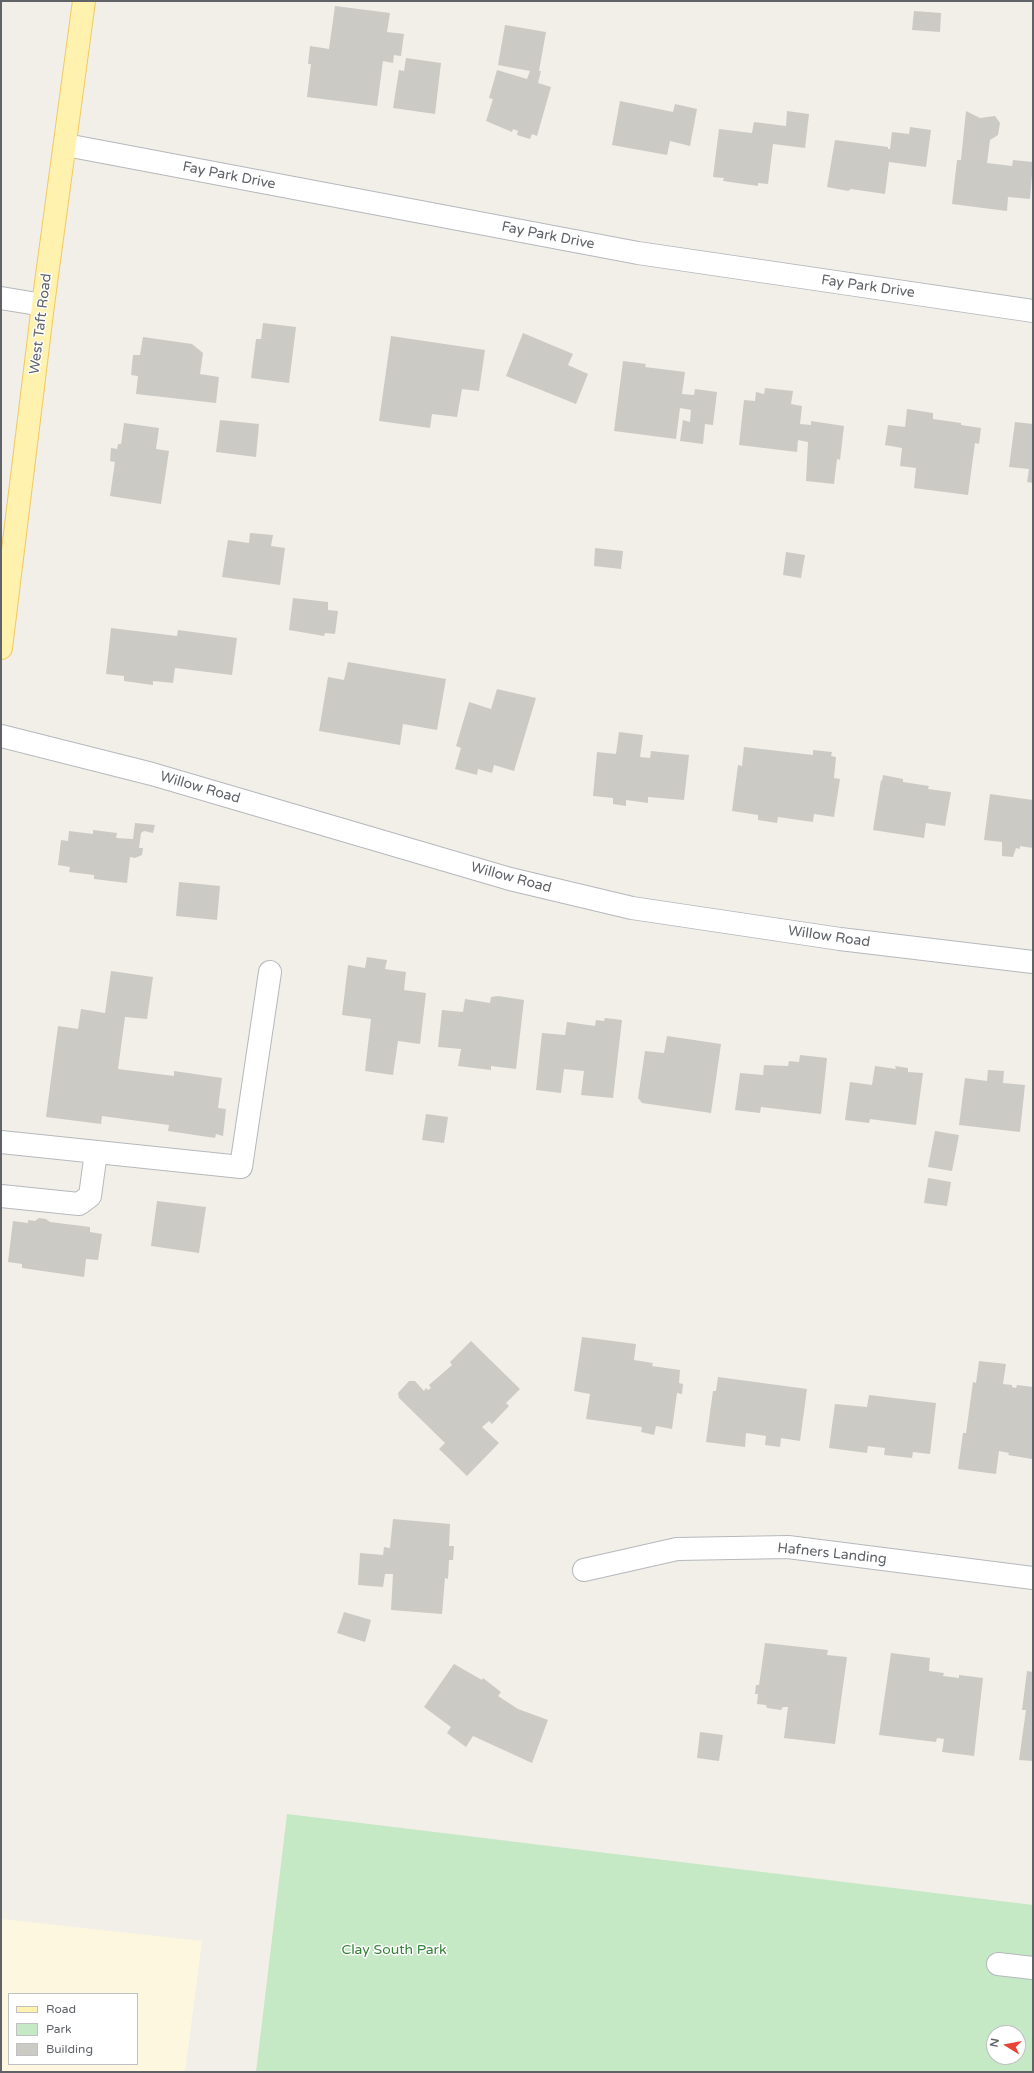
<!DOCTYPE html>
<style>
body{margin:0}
#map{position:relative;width:1034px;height:2073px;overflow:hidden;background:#f1efe8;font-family:"Varela Round",sans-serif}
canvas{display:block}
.frame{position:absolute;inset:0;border:2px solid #5f6368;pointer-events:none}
.legend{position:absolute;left:8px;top:1993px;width:130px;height:72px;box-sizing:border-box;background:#fff;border:1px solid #bfc1c3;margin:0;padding:5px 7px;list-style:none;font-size:12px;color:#5f6368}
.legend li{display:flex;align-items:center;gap:8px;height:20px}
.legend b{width:20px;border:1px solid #bfc1c3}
.north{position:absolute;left:986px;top:2025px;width:40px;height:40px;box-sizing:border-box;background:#fff;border:1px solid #bfc1c3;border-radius:50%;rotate:281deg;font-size:11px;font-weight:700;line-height:16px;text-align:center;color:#5f6368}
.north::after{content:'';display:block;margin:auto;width:14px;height:18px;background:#ea4335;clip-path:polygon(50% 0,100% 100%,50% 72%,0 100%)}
</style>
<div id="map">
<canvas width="1034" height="2073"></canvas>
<div class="frame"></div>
<ul class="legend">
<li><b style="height:5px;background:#fff2af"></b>Road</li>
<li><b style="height:11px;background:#c5e8c5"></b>Park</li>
<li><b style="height:11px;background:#cccac5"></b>Building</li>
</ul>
<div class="north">N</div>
</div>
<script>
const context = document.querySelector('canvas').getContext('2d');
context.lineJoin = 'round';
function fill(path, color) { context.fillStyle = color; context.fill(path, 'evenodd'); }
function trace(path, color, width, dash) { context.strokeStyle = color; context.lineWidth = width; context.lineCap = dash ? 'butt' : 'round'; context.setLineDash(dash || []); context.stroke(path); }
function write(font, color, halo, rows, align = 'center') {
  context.font = font + ' "Varela Round",sans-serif'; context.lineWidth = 3; context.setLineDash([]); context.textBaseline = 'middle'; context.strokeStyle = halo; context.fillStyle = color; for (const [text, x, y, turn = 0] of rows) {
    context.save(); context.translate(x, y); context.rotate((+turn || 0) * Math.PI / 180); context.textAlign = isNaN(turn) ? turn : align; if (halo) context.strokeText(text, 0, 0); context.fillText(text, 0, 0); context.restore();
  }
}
fill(new Path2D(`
 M1,1919L202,1941L185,2072H1ZM9,1994H137V2064H9Z`), '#fef7e0');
fill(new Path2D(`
 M287,1814L1033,1905V2072H256ZM994,2033H1018V2057H994Z`), '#c5e8c5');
fill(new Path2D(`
 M335,6L390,13L387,32L404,34L401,56L394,55L393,63L383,61L377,106L307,97L311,64H308L310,46L329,49Z
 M914,11L941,13L940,32L912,30Z
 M505,25L546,32L539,71H541L538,83L551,87L537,136L532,134L530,139L517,135L518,131L513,129L512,132L486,121L493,99L489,98L497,70L527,79L530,71L498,65Z
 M406,58L441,63L435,114L393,108L399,70L404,71Z
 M620,101L673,112L675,104L697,109L690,146L670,141L667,155L612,145Z
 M787,111L809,114L805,148L773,144L768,184L758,183V186L723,181L724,178L713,177L719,129L752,133L754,122L786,126Z
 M966,111L980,118L995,116L1000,123L998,135L990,140L987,163L1012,166L1013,160L1033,162L1030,199L1008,197L1007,211L952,204L957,160H961Z
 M910,127L931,130L926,167L889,162L885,194L851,189L848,191L827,187L835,140L888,147V149H890L892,132L909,134Z
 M263,323L296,327L289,383L251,378L256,339H261Z
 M523,333L573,354L568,365L588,374L576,404L506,376Z
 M391,336L485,350L479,391L462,389L457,417L432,414L430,428L379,421Z
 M143,337L192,344L203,353L200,374L219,377L216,403L136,394L138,376L131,375L133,355H140Z
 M623,361L646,364L645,367L685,372L682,394L694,395L695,389L717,392L713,425L705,424L703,444L680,441L683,420L690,422L691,410L680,408L676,439L614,431Z
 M765,388L793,391L791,404L802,406L800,424L811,425V421L844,426L840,460L837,459L834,484L806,481L808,442L798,440L797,452L739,445L744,400L755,401L756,392L764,394Z
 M907,409L933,413V419L961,423V425L981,428L979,444L975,443L968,495L914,488L916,468L900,466L902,448L885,445L888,425L905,427Z
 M220,420L259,424L256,457L216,452Z
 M1015,422L1033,424V483L1027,482L1029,469L1009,467Z
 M124,423L159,428L156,449L169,451L161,504L110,496L115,462L110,461L111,448L117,449L118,444H121Z
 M250,533L273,535L271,546L285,548L280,585L222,577L228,540L249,543Z
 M595,548L623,551L621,569L594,566Z
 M786,552L805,555L801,578L783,575Z
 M293,598L328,602V610L338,611L335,634L325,633L324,636L289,630Z
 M111,628L177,636L178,630L237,638L232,675L175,668L173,683L153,681V685L124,681V676L106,674Z
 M348,662L446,679L437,730L403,724L400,745L319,731L328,677L344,680Z
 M497,689L536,698L514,771L494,765L492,773L478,769L477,775L455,769L461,748L456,746L469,702L491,709Z
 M619,732L643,735L640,757L650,758L651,751L689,755L684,800L648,797V803L626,800V806L613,804V798L593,796L597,752L616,754Z
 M744,747L813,755V750L832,752L831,756L836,757L834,778L840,779L834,817L814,814L813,822L778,817L777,823L758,820V815L732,811L738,765L742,766Z
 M883,775L903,779V782L929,786L928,789L951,792L945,826L926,823L924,838L873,830L881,780L882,781Z
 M990,794L1033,800V848L1020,846V849L1016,848L1013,857L1002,856V842L984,840Z
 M135,823L155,825L153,833L144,831L141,833L139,848H143L142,855L135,858L130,857L127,883L94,879V875L69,872L70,867L58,865L61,840L68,841L69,831L93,834V830L117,833L116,838L133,839Z
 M179,882L220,886L217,920L176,916Z
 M367,957L387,960L385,969L406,972L404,990L426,993L420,1044L398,1041L393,1075L365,1071L371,1019L342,1015L348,965L365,968Z
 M111,971L153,977L147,1019L125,1017L118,1069L174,1076V1071L222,1078L218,1108L226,1109L223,1136L216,1134L215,1138L168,1131L169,1125L102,1116L101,1124L46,1117L58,1026L78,1029L81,1009L105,1013Z
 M498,996L524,1000L516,1069L491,1066V1070L458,1066L461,1049L438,1047L442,1010L463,1012L465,999L490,1003L491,997Z
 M605,1018L622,1020L613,1098L581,1095L584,1071L564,1069L561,1093L536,1090L542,1033L565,1035L567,1022L595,1026L596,1020L604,1021Z
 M667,1036L721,1044L711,1113L642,1103L638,1098L645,1051L664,1053Z
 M800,1055L827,1058L821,1114L761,1107L760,1113L735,1110L740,1073L763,1075L764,1065L788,1066L789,1061L799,1062Z
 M875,1066L896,1069L895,1066L908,1068V1072L923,1073L916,1125L870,1119L869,1123L845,1120L850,1082L872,1085Z
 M988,1070L1004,1071L1003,1083L1025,1085L1020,1132L959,1125L965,1078L987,1081Z
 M426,1114L448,1117L444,1143L422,1140Z
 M935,1131L959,1135L952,1171L928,1167Z
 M928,1178L951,1182L947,1206L924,1203Z
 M157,1201L206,1207L199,1253L151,1246Z
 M39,1218L46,1219L50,1222L90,1227V1232L102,1234L98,1260L86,1259L84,1277L22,1268V1264L8,1262L13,1221L28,1223V1220L35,1221Z
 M582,1337L636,1344L634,1360L653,1363L652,1366L680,1370L679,1383L683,1384L682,1394L677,1393L672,1429L656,1426L654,1435L641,1432L642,1427L586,1419L590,1394L574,1391Z
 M471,1341L520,1389L506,1403L509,1406L492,1424L489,1421L482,1427L499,1443L467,1476L439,1449L445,1443L399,1398L398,1393L409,1381H415L424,1391L426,1388L428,1390L431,1388L429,1385L452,1365L450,1362Z
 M979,1361L1006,1364L1003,1384L1012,1385V1387L1016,1388L1017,1385L1033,1387L1032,1459L1008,1455L1009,1453L999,1451L996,1474L958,1469L963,1433H966L973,1382L976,1383Z
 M718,1377L807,1389L800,1441L781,1438L780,1447L765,1445L766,1436L746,1433L745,1447L706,1442L713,1391H716Z
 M869,1395L936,1403L930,1454L913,1452L912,1458L884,1455L885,1448L868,1446L867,1453L829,1448L835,1404L867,1407Z
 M393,1519L450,1524L449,1546H454L453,1560H449L448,1579L445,1578L442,1614L391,1610L393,1574H385L383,1587L358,1585L360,1553L383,1555L384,1547L390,1548Z
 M344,1612L371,1620L365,1642L337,1633Z
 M765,1643L828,1650L827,1655L847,1657L835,1744L784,1738L788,1707H783L781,1710L767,1708L766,1705L757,1704L758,1694H755L756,1685H759Z
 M891,1653L930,1658L929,1671L944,1673L943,1676L959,1678V1675L983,1678L974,1756L942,1752L944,1739L937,1738L936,1742L879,1735Z
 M454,1664L482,1680L483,1678L501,1692L498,1696L518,1709L548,1720L532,1763L473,1736L466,1747L447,1733L451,1727L424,1707Z
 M1027,1671L1033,1672V1761L1019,1760L1026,1710H1022Z
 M700,1732L723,1735L719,1761L697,1758Z`), '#cccac5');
const minor = new Path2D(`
 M66,145L638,253L1033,311
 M1,298L43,305
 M1,736L152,774L510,879L632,908L840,939L1033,962
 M1,1142L241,1167L270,972
 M1,1196L79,1204L90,1196L96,1152
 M584,1570L677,1549L788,1547L1033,1578
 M998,1964L1033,1968`);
const major = new Path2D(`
 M1,648L43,305L84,1`);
trace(minor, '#b5b8bc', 24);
trace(major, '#f2c960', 24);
trace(minor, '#fff', 22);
trace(major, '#fff2af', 22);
write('14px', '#5f6368', '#fff', [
 ["Fay Park Drive",229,176,11],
 ["Fay Park Drive",548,236,11],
 ["Fay Park Drive",868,287,8],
 ["West Taft Road",41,324,-83],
 ["Willow Road",200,788,16],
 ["Willow Road",511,878,15],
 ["Willow Road",829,937,8],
 ["Hafners Landing",832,1554,6]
]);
write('14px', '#348238', '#fff', [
 ["Clay South Park",394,1950]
]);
</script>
